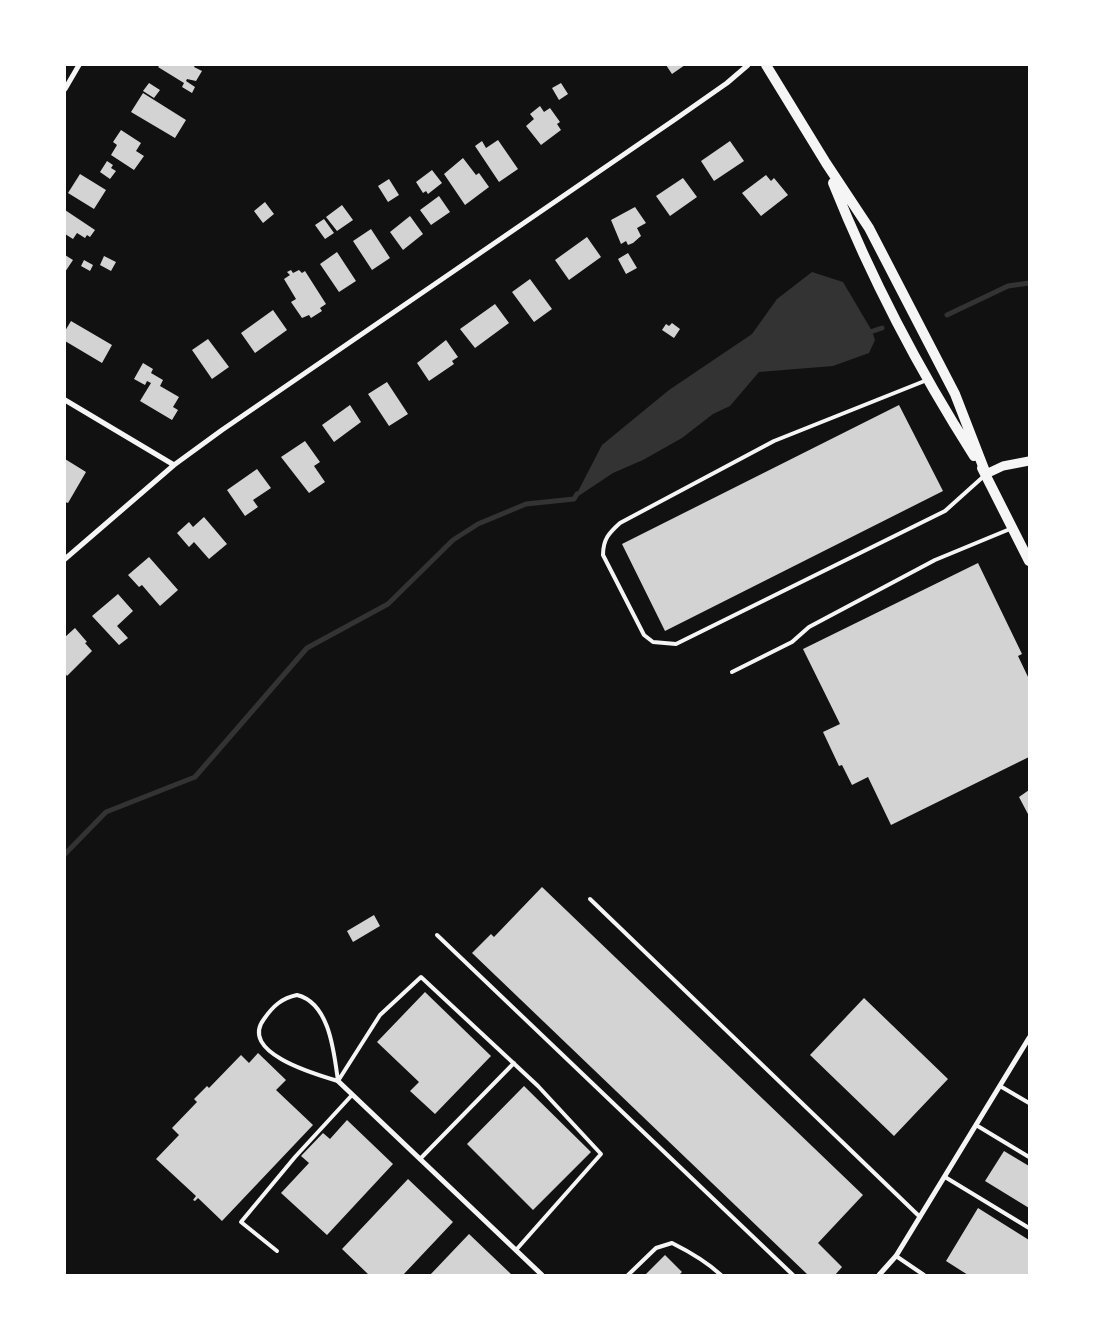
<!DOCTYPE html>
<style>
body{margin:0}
#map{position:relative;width:1094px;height:1340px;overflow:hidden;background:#111;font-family:"Archivo Narrow",sans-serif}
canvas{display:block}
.frame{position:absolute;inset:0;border:66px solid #fff;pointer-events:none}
</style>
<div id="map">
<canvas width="1094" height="1340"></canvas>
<div class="frame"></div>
</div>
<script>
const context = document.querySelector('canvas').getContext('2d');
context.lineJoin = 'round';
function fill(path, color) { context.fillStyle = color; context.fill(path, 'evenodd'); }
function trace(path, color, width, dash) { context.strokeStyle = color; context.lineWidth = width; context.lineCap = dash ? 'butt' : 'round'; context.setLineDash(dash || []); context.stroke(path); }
fill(new Path2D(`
 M812,272L843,282L872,331L875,340L869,353L833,366L759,372L730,406L713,414L682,438L643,460L613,473L574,499L602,445L669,390L752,334L777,299Z`), '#333');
trace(new Path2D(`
 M947,315L1008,286L1029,283
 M867,333L882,328
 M65,854L106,812L195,777L307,648L388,604L453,540L478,524L526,504L574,499L577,494`), '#333', 5);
fill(new Path2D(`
 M160,65H195L194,67L202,71L196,81L187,79L186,81L195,87L192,93L182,87L184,83L158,67Z
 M666,65H685L672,74Z
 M149,83L160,90L154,98L143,91Z
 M561,83L568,94L559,100L552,88Z
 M143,93L186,120L175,138L131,112Z
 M540,106L544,112L550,108L560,122L557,124L561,130L541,145L526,126L534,119L530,114Z
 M121,130L141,143L136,151L144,156L134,170L111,155L117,145L113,142Z
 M498,140L518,169L499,182L475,146L482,141L486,148Z
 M730,141L744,161L714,181L701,161Z
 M463,158L476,175L479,173L489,187L465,205L444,174Z
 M107,161L113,165L111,168L116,171L110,179L100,172Z
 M432,170L442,183L428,194L426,191L423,193L416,182Z
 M80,174L106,190L94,209L68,193Z
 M766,175L771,181L774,178L788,195L761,216L742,193Z
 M683,178L697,197L670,216L656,196Z
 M389,179L399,195L388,202L378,186Z
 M439,196L450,212L431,225L420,210Z
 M265,202L274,214L263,223L254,211Z
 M342,205L353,220L337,231L326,217Z
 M635,207L646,223L637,228L641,236L633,243L628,245L626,241L621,244L611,220Z
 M65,210L95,230L90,237L87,235L85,238L77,233L73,239L65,234Z
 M410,216L423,234L403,250L390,232Z
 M324,219L334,233L325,239L315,225Z
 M371,229L390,258L372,270L353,241Z
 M587,237L601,257L569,280L555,260Z
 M337,252L356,281L339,292L320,264Z
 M628,253L637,268L626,274L618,259Z
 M65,255L73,260L65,272Z
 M104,256L116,262L111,271L100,265Z
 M84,260L93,265L90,271L81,266Z
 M291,270L293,273L299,270L302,273L305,271L326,304L320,308L322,311L311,318L309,315L302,318L291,302L296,299L284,279L290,275L287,272Z
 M530,279L552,309L534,322L512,292Z
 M495,304L509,323L475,348L460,329Z
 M273,310L287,330L255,353L241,333Z
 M71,321L112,345L102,363L65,341V331Z
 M672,323L680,329L674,338L662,330L666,324L669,326Z
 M208,339L229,367L212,379L192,350Z
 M446,340L458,357L452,361L454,364L429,381L417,363Z
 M143,363L153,369L151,373L163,380L160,386L179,397L173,407L178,410L172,420L140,401L151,383L147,381L145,385L134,379Z
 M387,382L408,414L389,426L368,394Z
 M350,405L361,422L334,442L322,425Z
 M899,405L943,491L665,631L622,544Z
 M305,441L320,462L314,466L325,482L309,493L281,457Z
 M65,459L86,472L68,503L65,502Z
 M257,469L271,488L253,500L258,507L245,516L227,490Z
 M204,517L227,544L209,559L194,542L189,547L177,533L189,522L193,527Z
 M149,557L178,590L160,606L142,585L139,587L128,575Z
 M978,563L1022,654L1018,656L1029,679V757L891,825L868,777L852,785L842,765L839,766L823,732L840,724L803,649Z
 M118,594L133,611L117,626L128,638L119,645L92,616Z
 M75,628L87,642L85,643L92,651L67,676L65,673V637Z
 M1029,790V816L1019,797Z
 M542,887L863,1195L818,1243L842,1267L835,1275H808L472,953L491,934L494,937Z
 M374,915L380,926L353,942L347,931Z
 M425,992L491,1056L435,1114L410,1091L419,1082L377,1042Z
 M864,998L948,1079L894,1136L810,1055Z
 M258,1053L286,1080L276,1090L313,1125L222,1221L198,1198L195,1201L193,1200L196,1196L156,1159L179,1135L172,1128L197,1102L194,1099L207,1086L209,1088L241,1055L249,1063Z
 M524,1086L591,1152L533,1210L467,1144Z
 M347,1120L393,1164L327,1235L281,1193L309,1163L301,1156L323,1133L330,1139Z
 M1004,1151L1029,1166V1208L985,1181Z
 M408,1179L453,1222L403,1275H369L342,1249Z
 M978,1208L1029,1240V1275H968L946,1261Z
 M469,1234L512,1275H430Z
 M665,1255L682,1272L679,1275H645Z`), '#d3d3d3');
trace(new Path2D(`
 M927,380L774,441L620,523C609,533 603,539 603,555L644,635L653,642L676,644L945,511L984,476
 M732,672L792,642L809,627L935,560L1010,529
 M590,899L920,1217
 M437,935L793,1275
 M297,995C330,1003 334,1053 338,1081C318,1075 238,1053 264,1019C273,1006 282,998 297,995Z
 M338,1081L380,1015L421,977L538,1086L601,1154L516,1250
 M1000,1086L1029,1103
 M976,1125L1029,1157
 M420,1159L514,1063
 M945,1177L1029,1228
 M277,1251L241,1222L295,1157L352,1095
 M896,1256L924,1275
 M628,1275L656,1248L672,1243C690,1252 706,1261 721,1275`), '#f5f5f5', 4);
trace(new Path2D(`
 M65,89L79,65
 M65,400L174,465
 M65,559L174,465L222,430L677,118L727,83L748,65
 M338,1081L542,1275
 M879,1275L896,1256L1029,1038`), '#f5f5f5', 5);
trace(new Path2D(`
 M986,474L1003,466L1029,461`), '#f5f5f5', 9);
trace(new Path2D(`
 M766,65L826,163L869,228L955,394L986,474
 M833,183C871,278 919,370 974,456
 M982,468L1029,561`), '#f5f5f5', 10);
</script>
